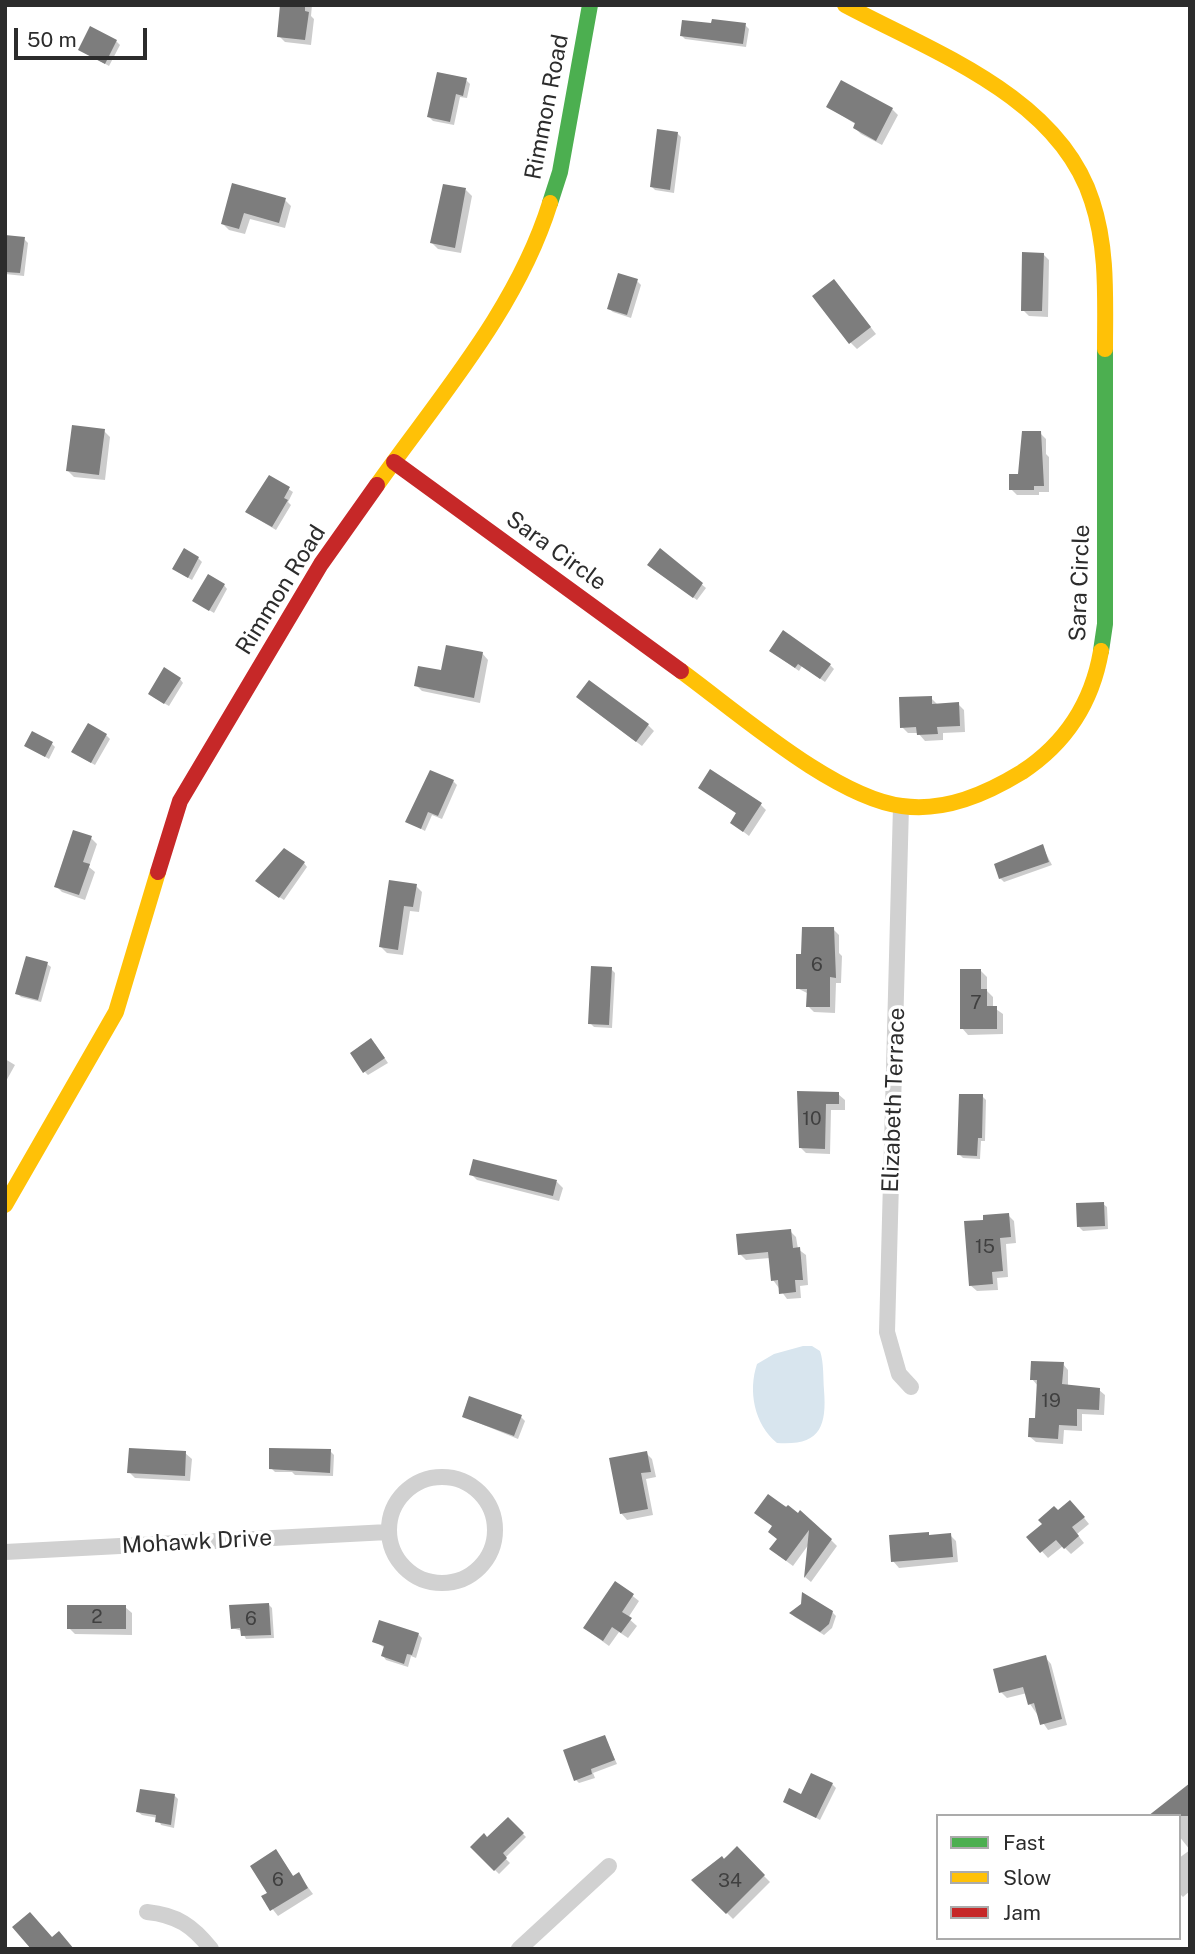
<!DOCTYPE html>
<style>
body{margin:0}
#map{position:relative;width:1195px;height:1954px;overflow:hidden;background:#fff;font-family:"Public Sans",sans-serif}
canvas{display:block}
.frame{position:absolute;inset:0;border:7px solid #2c2c2c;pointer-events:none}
.legend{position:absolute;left:936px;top:1814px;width:245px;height:126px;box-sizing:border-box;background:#fff;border:2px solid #ababab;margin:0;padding:9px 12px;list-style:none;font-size:21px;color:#2c2c2c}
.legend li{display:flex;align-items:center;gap:14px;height:35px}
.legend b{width:35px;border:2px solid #ababab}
.scale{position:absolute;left:14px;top:28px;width:133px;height:32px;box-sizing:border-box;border:4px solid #2c2c2c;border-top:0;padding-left:9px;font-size:21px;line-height:24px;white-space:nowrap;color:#2c2c2c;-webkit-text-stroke:5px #fff;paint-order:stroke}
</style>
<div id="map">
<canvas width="1195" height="1954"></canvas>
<div class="frame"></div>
<ul class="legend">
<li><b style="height:9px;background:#4caf50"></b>Fast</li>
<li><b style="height:9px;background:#ffc107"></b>Slow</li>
<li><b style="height:9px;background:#c62828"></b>Jam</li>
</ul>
<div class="scale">50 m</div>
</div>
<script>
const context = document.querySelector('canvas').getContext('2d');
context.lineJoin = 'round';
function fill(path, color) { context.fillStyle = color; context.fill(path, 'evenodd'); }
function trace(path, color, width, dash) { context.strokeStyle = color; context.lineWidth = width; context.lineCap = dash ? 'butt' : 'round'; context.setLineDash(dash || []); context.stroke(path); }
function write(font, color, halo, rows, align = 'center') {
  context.font = font + ' "Public Sans",sans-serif'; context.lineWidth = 7; context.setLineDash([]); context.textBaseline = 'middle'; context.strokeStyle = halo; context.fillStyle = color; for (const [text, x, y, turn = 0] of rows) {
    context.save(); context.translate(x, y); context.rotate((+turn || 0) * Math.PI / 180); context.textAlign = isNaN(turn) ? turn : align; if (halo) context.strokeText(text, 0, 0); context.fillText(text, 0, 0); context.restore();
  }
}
fill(new Path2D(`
 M803,1346H812L820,1351C824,1363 823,1377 824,1390C827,1428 819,1446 777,1443C754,1424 748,1391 757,1364L774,1354Z`), '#d8e5ee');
fill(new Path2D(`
 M282,5H312L311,16L314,19L311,45L285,42L279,36Z
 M745,25L749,29L746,47L685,39L681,35Z
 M116,41L120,45L109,66L80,50Z
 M466,80L470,84L467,98L460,97L454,125L433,121L429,117Z
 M828,107L892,109L898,115L882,145L861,134L855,128L857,125Z
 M677,133L681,137L674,193L655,190L651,186Z
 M233,186L285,200L291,206L285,228L250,219L245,234L229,230L223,224Z
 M466,190L472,196L461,253L438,249L432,243Z
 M5,237L24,239L28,243L24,276L5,274Z
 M1043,254L1049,260L1048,317L1029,316L1023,310Z
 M637,281L641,285L631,318L613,312L609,309Z
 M840,288L876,334L857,349L851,343Z
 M104,431L110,437L105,480L74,477L68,471Z
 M1040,433L1046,439V454L1049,457V492H1039V495H1017L1011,489Z
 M270,477L293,492L288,502L291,505L276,530L251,515Z
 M661,550L706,588L697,600L653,569Z
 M198,558L202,562L192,580L178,572Z
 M224,585L227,589L214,613L194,601Z
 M482,653L488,660L480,703L422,691L416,685Z
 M775,654L830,665L834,669L825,682L802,666L799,671Z
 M180,679L183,683L169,706L153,697Z
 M931,698L937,704H958L964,710L965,732L943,733V740L925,741L918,733H908L902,727Z
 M584,703L648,725L654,731L642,746Z
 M106,735L110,739L95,765L77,755Z
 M51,743L55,747L49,759L26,746Z
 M453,781L457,785L442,819L432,815L425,831L407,821Z
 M700,788L760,804L766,810L749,836L732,823L737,814Z
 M91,838L97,844L89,867L95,872L85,900L62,892L56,886Z
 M1042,846L1052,865L1004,882L1000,878Z
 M304,863L307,867L284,900L261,885Z
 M391,882L416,886L422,892L419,912L410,911L403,955L387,953L381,947Z
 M833,929L839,935V953L842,956L841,983H836L835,1013L814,1012L808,1006L809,994L797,988L803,956Z
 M47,964L51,967L41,1002L21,997L17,993Z
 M611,969L615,973L612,1028L594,1027L590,1023Z
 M981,971L987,977V991L993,997V1007L1003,1014V1034L968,1035L962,1028Z
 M375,1044L388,1063L368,1075L365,1072Z
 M5,1059L15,1065L5,1083Z
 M798,1092L838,1094L845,1100V1110H831L830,1154L806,1153L800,1147Z
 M982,1096L986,1100L985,1141H981L980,1159L963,1158L959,1154Z
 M471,1174L557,1182L563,1188L559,1201L477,1180Z
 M1103,1204L1107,1207L1108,1229L1083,1231L1079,1227Z
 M1008,1215L1014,1221L1016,1243L1006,1244L1008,1277L997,1278L998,1290L977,1291L970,1285L985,1221Z
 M790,1231L796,1237L798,1249L806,1255L808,1285L800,1286L801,1298L787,1299L773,1280L770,1258L746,1260L740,1254Z
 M1063,1364L1068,1370V1386L1099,1390L1105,1395L1104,1415L1082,1414V1431L1064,1430L1063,1444L1036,1442L1030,1437L1037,1420L1038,1386L1032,1379Z
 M464,1417H521L525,1421L518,1439Z
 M330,1451L334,1455L333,1476L295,1475L292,1472H275L271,1468Z
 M185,1453L192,1459L190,1481L135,1478L129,1472Z
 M646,1453L652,1459L656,1477L646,1479L653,1515L627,1520L621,1513Z
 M768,1496L814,1523L837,1546L811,1582L805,1577L809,1544L793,1566L778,1555V1540Z
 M1076,1508L1089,1524L1077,1534L1084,1543L1071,1554L1063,1546L1048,1558L1029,1537L1058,1513Z
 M950,1535L956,1541L958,1562L899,1568L893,1561Z
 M616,1583L639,1601L628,1618L637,1626L628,1638L619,1632L609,1646L591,1633Z
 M268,1604L272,1608L274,1638L246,1639L242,1631L232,1628Z
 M802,1605L832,1612L836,1616L832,1628L824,1635L795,1617L791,1613Z
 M125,1607L132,1613V1635L75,1634L69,1628Z
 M418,1634L422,1638L416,1658L411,1656L408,1667L386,1660L383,1656L385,1648L374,1641Z
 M1045,1657L1051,1664L1067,1725L1048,1730L1030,1704L1027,1693L1007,1698L1001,1692Z
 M605,1737L617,1764L593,1773L595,1778L579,1783L576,1780Z
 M832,1784L836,1788L820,1820L785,1801Z
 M1190,1786V1850L1179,1836V1816Z
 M175,1796L178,1799L174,1828L161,1825L158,1818L142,1815L138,1812Z
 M508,1819L526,1837L505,1858L510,1863L499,1874L472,1847L487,1840Z
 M737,1849L770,1882L733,1919L694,1880Z
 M1190,1850V1891L1183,1897L1179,1893V1858Z
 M276,1851L294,1877L298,1874L313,1894L278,1916L263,1897L269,1893Z`), '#0003');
fill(new Path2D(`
 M280,5H305V11L309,12L305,40L277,37Z
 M712,19L746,23L743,44L680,36L682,20L711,23Z
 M90,26L117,40L105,64L78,50Z
 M437,72L467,78L463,96L456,94L450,122L427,117Z
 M841,80L893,108L876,141L853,128L855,123L826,107Z
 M657,129L678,132L670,190L650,187Z
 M232,183L286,198L279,223L244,213L239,229L221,224Z
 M443,184L466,188L455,248L430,243Z
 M5,235L25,237L20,273L5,272Z
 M1022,252L1044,253L1042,311H1021Z
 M618,273L638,279L627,315L607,309Z
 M834,279L871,327L849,344L812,296Z
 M72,425L105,429L99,475L66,471Z
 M1022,431H1041L1044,486H1034V490H1009V474H1018Z
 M269,475L290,487L284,498L288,500L272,527L245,512Z
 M184,548L199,557L188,578L172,569Z
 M660,548L703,583L693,598L647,565Z
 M208,574L225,584L209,611L192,601Z
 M783,630L831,664L820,679L798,664L795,668L769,651Z
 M446,645L483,652L474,698L414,686L418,666L441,670Z
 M164,667L181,678L164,704L148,694Z
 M589,680L649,724L636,742L576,697Z
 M932,696V704L959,702L960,726L937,727L938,734L917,735L916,727L900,728L899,697Z
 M88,723L107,734L91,763L71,752Z
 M32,731L53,742L45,757L24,746Z
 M710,769L762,803L743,832L730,823L736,813L698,788Z
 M430,770L454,780L438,816L428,812L421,829L405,822Z
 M73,830L92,836L83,862L90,864L79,895L54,887Z
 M1043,844L1049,862L999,879L994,864Z
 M284,848L305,862L279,898L255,881Z
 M389,880L417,884L413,907L404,906L398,950L379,947Z
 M802,927H834L836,978L830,977V1007H806L807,989H796V954H801Z
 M26,956L48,962L38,1000L15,994Z
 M591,966L612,967L609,1025L588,1024Z
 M960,969H981V989H987V1006H997V1029H960Z
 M371,1038L385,1058L363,1073L350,1053Z
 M797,1091L839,1092V1104H826L825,1149L799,1148Z
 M959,1094H983L982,1138H978L977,1156L957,1155Z
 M473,1159L557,1180L553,1196L469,1175Z
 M1104,1202L1105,1226L1077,1227L1076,1203Z
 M1009,1213L1011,1237L1000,1238L1003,1271L992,1272L993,1284L969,1286L964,1221L983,1220V1215Z
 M791,1229L793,1248L800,1247L803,1280H795L796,1292L779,1294L778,1280L771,1281L768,1252L738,1255L736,1234Z
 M1031,1361L1064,1362L1062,1384L1100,1388L1099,1410L1077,1409V1426L1059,1425L1058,1439L1028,1437L1029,1418H1035L1037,1380H1030Z
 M469,1396L522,1415L514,1436L462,1417Z
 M129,1448L186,1451L185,1476L127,1473Z
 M269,1448L331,1449L330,1473L269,1469Z
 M647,1451L651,1472L641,1473L648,1509L620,1514L609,1458Z
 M768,1494L786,1507L788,1505L798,1513L800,1510L832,1539L804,1578L809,1530L786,1561L769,1549L777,1539L768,1532L772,1526L754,1513Z
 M1070,1500L1085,1517L1072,1527L1079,1536L1064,1549L1056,1540L1040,1553L1026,1537L1042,1524L1038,1520L1054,1506L1058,1510Z
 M929,1532V1535L951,1533L953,1557L891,1562L889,1535Z
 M615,1581L634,1594L622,1612L632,1618L621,1633L612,1627L603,1641L583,1628Z
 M802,1592L833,1611L829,1624L820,1632L789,1613L801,1604Z
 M269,1603L271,1635L241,1636L240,1628L231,1629L229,1605Z
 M67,1605H126V1629H67Z
 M379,1620L419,1633L412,1655L407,1654L404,1664L381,1656L384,1646L372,1642Z
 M1046,1655L1062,1719L1040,1725L1034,1703L1028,1705L1023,1687L999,1693L993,1669Z
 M605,1735L615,1760L591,1769L592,1774L574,1781L563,1750Z
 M811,1773L833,1783L816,1818L783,1802L789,1788L801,1794Z
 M1190,1783V1816H1148Z
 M140,1789L175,1794L171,1825L155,1822L156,1815L136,1812Z
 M508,1817L524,1833L503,1853L507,1858L494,1871L470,1847L484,1833L487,1837Z
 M737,1846L765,1875L726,1914L691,1880L722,1856L724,1859Z
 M276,1849L293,1876L299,1872L308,1888L270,1911L261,1896L267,1893L250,1866Z
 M30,1912L52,1937L59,1931L74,1949H31L12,1927Z`), '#7d7d7d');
trace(new Path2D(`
 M901,806L887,1332L899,1374L911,1387
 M389 1530a53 53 0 1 1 106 0a53 53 0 1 1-106 0Z
 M5,1552L388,1532
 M147,1912C177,1915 193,1926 211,1949
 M519,1949L609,1866`), '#d1d1d1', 16);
trace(new Path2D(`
 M550,203L560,172L590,5
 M1101,651L1105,624V349`), '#4caf50', 16);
trace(new Path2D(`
 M845,5C933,52 1059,97 1092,201C1108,249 1105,299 1105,349
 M377,485C440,396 517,309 550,203
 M681,671C736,711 835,798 902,806C945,812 986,794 1022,772C1066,743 1092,703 1101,651
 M5,1205L116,1012L158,872`), '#ffc107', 16);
trace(new Path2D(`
 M394,462L681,671
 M158,872L180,801L321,564L377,485`), '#c62828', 16);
write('19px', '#404040', null, [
 ["6",817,965],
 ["7",976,1003],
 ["10",812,1119],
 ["15",985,1247],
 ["19",1051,1401],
 ["2",97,1617],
 ["6",251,1619],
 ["6",278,1880],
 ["34",730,1881]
]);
write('23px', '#2c2c2c', '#fff', [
 ["Rimmon Road",547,107,-79],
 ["Sara Circle",556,551,36],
 ["Sara Circle",1080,583,-88],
 ["Rimmon Road",281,590,-58],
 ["Elizabeth Terrace",894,1100,-88],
 ["Mohawk Drive",197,1542,-3]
]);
</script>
